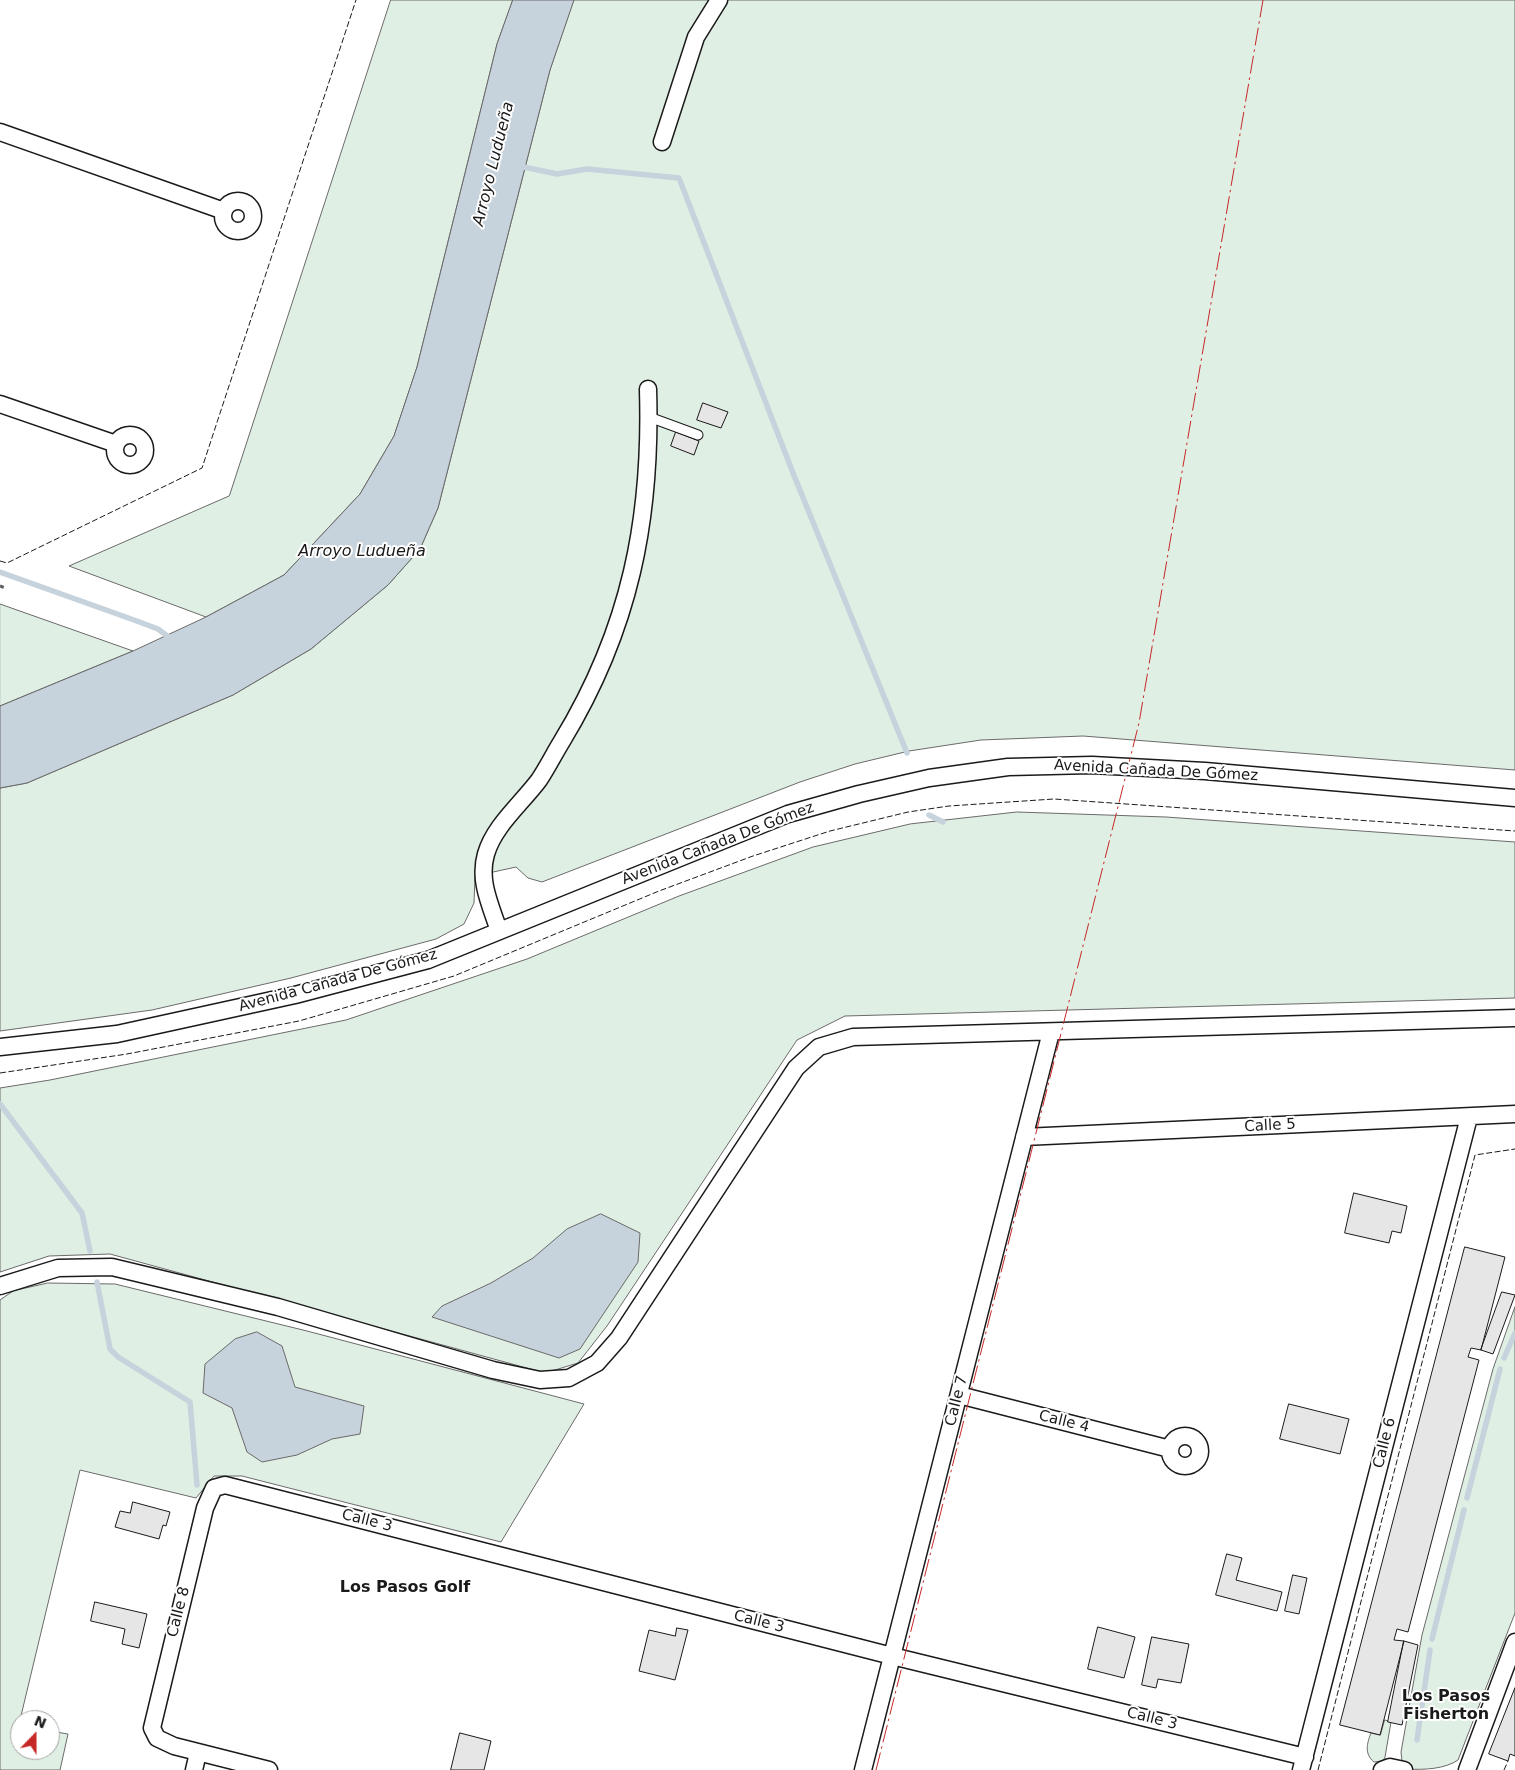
<!DOCTYPE html>
<meta charset="utf-8">
<style>
body{margin:0}
#map{position:relative;width:1515px;height:1770px;overflow:hidden;background:#fff;font-family:"DejaVu Sans",sans-serif}
canvas{display:block}
.north{position:absolute;left:10px;top:1710px;width:50px;height:50px;box-sizing:border-box;background:#fff;border:1px solid #a3a3a3;border-radius:50%;rotate:22deg;font-size:14px;font-weight:700;line-height:20px;text-align:center;color:#1a1a1a}
.north::after{content:'';display:block;margin:auto;width:18px;height:22px;background:#c62828;clip-path:polygon(50% 0,100% 100%,50% 72%,0 100%)}
</style>
<div id="map">
<canvas width="1515" height="1770"></canvas>
<div class="north">N</div>
</div>
<script>
const context = document.querySelector('canvas').getContext('2d');
context.lineJoin = 'round';
function fill(path, color) { context.fillStyle = color; context.fill(path, 'evenodd'); }
function trace(path, color, width, dash) { context.strokeStyle = color; context.lineWidth = width; context.lineCap = dash ? 'butt' : 'round'; context.setLineDash(dash || []); context.stroke(path); }
function write(font, color, halo, rows, align = 'center') {
  context.font = font + ' "DejaVu Sans",sans-serif'; context.lineWidth = 4; context.setLineDash([]); context.textBaseline = 'middle'; context.strokeStyle = halo; context.fillStyle = color; for (const [text, x, y, turn = 0] of rows) {
    context.save(); context.translate(x, y); context.rotate((+turn || 0) * Math.PI / 180); context.textAlign = isNaN(turn) ? turn : align; if (halo) context.strokeText(text, 0, 0); context.fillText(text, 0, 0); context.restore();
  }
}
const green = new Path2D(`
 M391,0H513L497,44L417,367L394,436L360,494L284,575L206,617L69,566L229,496Z
 M574,0H1515V770L1083,736L981,740L909,751L855,764L800,782L542,882L528,878L516,867L475,876L474,903L464,924L436,939L291,978L152,1010L0,1031V788L27,783L233,695L311,649L388,585L420,549L438,508L550,70Z
 M0,604L133,651L0,706Z
 M1017,812L1166,817L1515,842V998L845,1016L797,1040L607,1326L578,1363L545,1373L110,1254L49,1256L0,1272V1088L50,1080L346,1020L527,959L679,896L813,847L910,824Z
 M48,1283L115,1284L307,1331L584,1404L501,1542L242,1476H214L196,1498L80,1470L20,1720V1750H50V1731L68,1734L60,1770H0V1300L13,1291Z
 M1515,1307V1613L1458,1760C1445,1769 1424,1770 1408,1769L1402,1761L1401,1752L1422,1635L1493,1369Z
 M1385,1720L1391,1722L1385,1757L1383,1761L1374,1762C1364,1754 1367,1743 1371,1733L1380,1735Z`);
fill(green, '#e0efe3');
trace(green, '#6a6a6a', 1);
const water = new Path2D(`
 M513,0H574L550,70L438,508L420,549L388,585L311,649L233,695L27,783L0,788V706L133,651L206,617L284,575L360,494L394,436L417,367L497,44Z
 M601,1214L640,1233L638,1262L580,1349L559,1358L432,1317L442,1306L491,1283L533,1258L567,1229Z
 M257,1332L282,1346L295,1387L364,1406L360,1434L332,1439L297,1455L262,1462L247,1452L232,1408L203,1393L205,1364L235,1339Z`);
fill(water, '#c6d2dc');
trace(water, '#6a6a6a', 1);
trace(new Path2D(`
 M519,166L557,174L587,169L679,178L793,473L907,753
 M0,572L134,620L158,629L170,638
 M929,815L943,822
 M0,1104L82,1213L90,1251
 M97,1282L110,1349L118,1357L190,1402L197,1485
 M1504,1358L1515,1333
 M1467,1498L1500,1369
 M1432,1639L1464,1510
 M1417,1740L1430,1650`), '#c6d2dc', 5.5);
const building = new Path2D(`
 M703,403L728,412L721,428L697,420Z
 M676,432L699,441L694,455L671,446Z
 M1354,1193L1407,1206L1401,1233L1392,1231L1389,1243L1345,1233Z
 M1465,1247L1505,1257L1481,1350L1471,1348L1468,1357L1479,1360L1408,1632L1397,1629L1394,1640L1404,1641L1380,1735L1340,1725Z
 M1502,1292L1515,1295L1493,1354L1481,1350Z
 M1289,1404L1349,1419L1340,1454L1280,1439Z
 M133,1502L170,1512L166,1526L163,1525L159,1539L115,1527L120,1511L130,1513Z
 M1227,1554L1242,1558L1236,1580L1282,1592L1277,1611L1216,1595Z
 M1293,1575L1307,1578L1299,1614L1285,1611Z
 M95,1602L147,1614L139,1648L122,1644L125,1629L91,1621Z
 M1098,1627L1135,1637L1124,1678L1088,1669Z
 M677,1628L688,1630L675,1680L639,1671L649,1630L675,1636Z
 M1152,1637L1189,1644L1181,1683L1158,1679L1156,1688L1142,1685Z
 M1404,1641L1418,1645L1402,1725L1388,1722Z
 M1515,1688V1756L1510,1754L1508,1761L1489,1754Z
 M460,1733L491,1741L484,1770H451Z`);
fill(building, '#e6e6e6');
trace(building, '#1a1a1a', 1);
const service = new Path2D(`
 M649,417L698,435`);
const minor = new Path2D(`
 M0,132L224,211
 M662,142L696,37L719,0
 M223 216a15 15 0 1 1 30 0a15 15 0 1 1-30 0Z
 M0,404L116,444
 M115 450a15 15 0 1 1 30 0a15 15 0 1 1-30 0Z
 M499,931C491,906 478,881 486,854C494,826 521,804 539,780C547,768 554,754 562,741C630,629 652,519 648,389
 M0,1047L117,1034L295,995L428,960L788,814L859,794L929,778L1008,767L1092,765L1205,771L1515,798
 M1024,1137L1515,1114
 M0,1286L58,1268L112,1267L278,1307L493,1370L540,1380L569,1378L597,1363L619,1338L796,1068L819,1047L853,1037L1515,1018
 M959,1395L1170,1449
 M1170 1451a15 15 0 1 1 30 0a15 15 0 1 1-30 0Z
 M194,1770L198,1753
 M269,1770L174,1746L157,1738L152,1728L205,1508L214,1488L225,1485L892,1656L1305,1757
 M863,1770L1051,1032
 M1301,1770L1469,1117
 M1382,1770L1390,1767L1404,1770
 M1467,1770L1515,1642`);
trace(service, '#1a1a1a', 11);
trace(minor, '#1a1a1a', 19);
trace(new Path2D(`
 M0,586L5,588`), '#5f5f5f', 3, [4, 2.5]);
trace(service, '#fff', 9);
trace(minor, '#fff', 16);
trace(new Path2D(`
 M0,561L7,563L202,468L356,0
 M0,1073L127,1054L299,1021L454,976L659,891L753,856L830,831L908,812L949,806L1054,799L1515,831
 M1318,1770L1475,1155L1515,1149
 M1504,1770L1508,1761`), '#1a1a1a', 1, [6, 2.5]);
trace(new Path2D(`
 M876,1770L1139,723L1263,0`), '#c62828', 1, [18, 4, 2.5, 4]);
write('15px', '#1a1a1a', '#fff', [
 ["Avenida Cañada De Gómez",1156,771,3],
 ["Avenida Cañada De Gómez",718,844,-21],
 ["Avenida Cañada De Gómez",338,981,-15],
 ["Calle 5",1270,1126,-3],
 ["Calle 7",957,1401,-76],
 ["Calle 4",1064,1422,14],
 ["Calle 6",1385,1443,-76],
 ["Calle 3",367,1521,14],
 ["Calle 8",179,1612,-76],
 ["Calle 3",759,1622,14],
 ["Calle 3",1152,1719,14]
]);
write('italic 16px', '#1a1a1a', '#fff', [
 ["Arroyo Ludueña",494,164,-76],
 ["Arroyo Ludueña",362,552]
]);
write('bold 16px', '#1a1a1a', '#fff', [
 ["Los Pasos Golf",405,1588],
 ["Los Pasos",1446,1697],
 ["Fisherton",1446,1715]
]);
</script>
